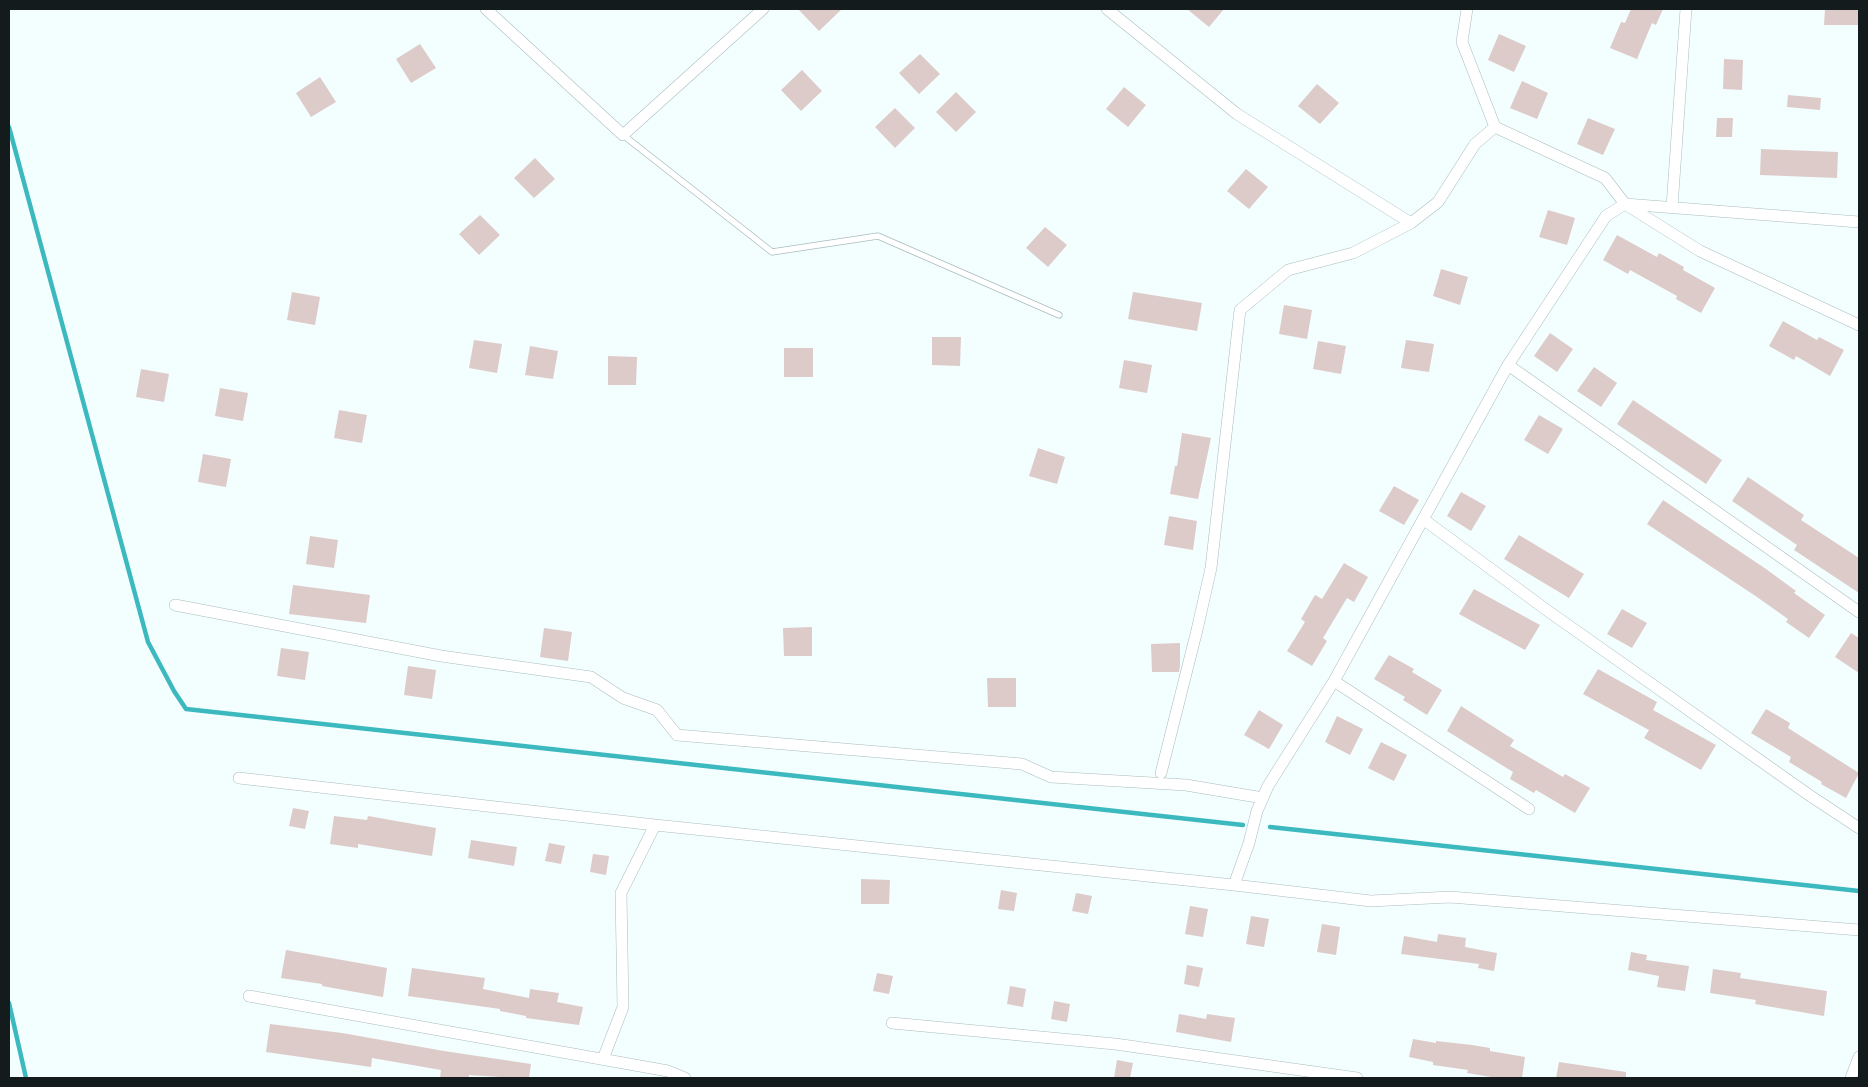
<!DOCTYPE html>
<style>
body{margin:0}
#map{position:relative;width:1868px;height:1087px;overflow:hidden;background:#f3feff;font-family:Roboto,sans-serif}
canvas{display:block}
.frame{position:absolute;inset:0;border:10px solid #141b1c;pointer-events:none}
</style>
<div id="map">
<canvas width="1868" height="1087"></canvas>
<div class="frame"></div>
</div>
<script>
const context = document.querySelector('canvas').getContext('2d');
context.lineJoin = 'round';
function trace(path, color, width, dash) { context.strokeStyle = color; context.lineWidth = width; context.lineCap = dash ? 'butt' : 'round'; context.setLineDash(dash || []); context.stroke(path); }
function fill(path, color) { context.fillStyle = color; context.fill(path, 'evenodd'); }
trace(new Path2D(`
 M9,127L148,642L174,691L186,709L1243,825
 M1270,827L1859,891
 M9,1003L26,1078`), '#3cb9be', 4.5);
fill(new Path2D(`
 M798,9H842L819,31Z
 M1187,9H1224L1209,27Z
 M1631,9H1663L1656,25L1652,23L1637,59L1610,48L1621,22L1625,23Z
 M1825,9H1859V25H1824Z
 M1499,34L1526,46L1514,72L1488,60Z
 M420,44L436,68L411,83L396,59Z
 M920,54L940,74L919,94L899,73Z
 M1724,59L1743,60L1742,90L1723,89Z
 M802,70L822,91L801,111L781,90Z
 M320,77L336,102L311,117L296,93Z
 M1522,81L1548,93L1537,119L1510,108Z
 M1317,84L1339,103L1320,124L1298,106Z
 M1124,87L1146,105L1128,127L1106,109Z
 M956,92L976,112L956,132L936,112Z
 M1788,95L1821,98L1820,110L1787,107Z
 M895,108L915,128L895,148L875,127Z
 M1588,118L1615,129L1603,155L1577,144Z
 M1717,118H1733L1732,137H1716Z
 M1761,149L1838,152L1837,178L1760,175Z
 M535,158L555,179L534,198L514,178Z
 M1246,169L1268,187L1249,209L1227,191Z
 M1548,210L1575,218L1567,245L1539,237Z
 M480,215L500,235L479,255L459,234Z
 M1045,227L1067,245L1048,267L1026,248Z
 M1617,235L1657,257L1659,253L1684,267L1683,270L1715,288L1701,313L1676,299L1677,296L1630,270L1628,274L1603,260Z
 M1441,269L1468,277L1460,305L1433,296Z
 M292,292L320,297L315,325L287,320Z
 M1133,292L1202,303L1197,331L1128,319Z
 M1284,305L1312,310L1307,339L1279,334Z
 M1783,321L1817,340L1819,337L1844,350L1830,376L1796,356L1794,360L1769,346Z
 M1550,333L1573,349L1557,372L1534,356Z
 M932,337H961L960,366L932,365Z
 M474,340L502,344L497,373L469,368Z
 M1406,340L1434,344L1429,372L1401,368Z
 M1318,341L1346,346L1341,374L1313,369Z
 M530,346L558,351L553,379L525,375Z
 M784,348H813V377H784Z
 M608,356L637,357L636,385H608Z
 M1124,360L1152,365L1147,393L1119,388Z
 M1594,367L1617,383L1601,407L1577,391Z
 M141,369L169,374L164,402L136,397Z
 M220,388L248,393L243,421L215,416Z
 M1633,400L1722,460L1706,484L1617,424Z
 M339,410L367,415L362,443L334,438Z
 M1539,415L1563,429L1548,454L1524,440Z
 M1182,433L1211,438L1198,499L1170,494L1175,466H1177Z
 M1038,448L1065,457L1057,484L1029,476Z
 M203,454L231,459L226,487L198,482Z
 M1748,477L1804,515L1801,520L1859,558V593L1794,550L1797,545L1732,501Z
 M1394,486L1419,500L1404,525L1379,511Z
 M1461,492L1486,506L1471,531L1447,516Z
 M1663,500L1766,569L1796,591L1794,593L1825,615L1809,638L1786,622L1788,619L1757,597L1647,524Z
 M1169,516L1197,521L1193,550L1164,545Z
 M1519,535L1584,574L1569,598L1504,559Z
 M310,536L338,540L334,568L306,564Z
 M1344,563L1368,577L1354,602L1347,598L1323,638L1327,641L1312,666L1287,651L1305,622L1301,619L1315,595L1322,599Z
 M293,585L370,595L366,623L289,614Z
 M1474,589L1540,625L1525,650L1459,614Z
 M1622,609L1647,623L1632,648L1607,634Z
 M812,627V656H784L783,628Z
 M544,628L572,632L568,661L540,657Z
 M1851,633L1859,638V673L1835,657Z
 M1180,643V666L1179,672H1152L1151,644Z
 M281,648L309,652L305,680L277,676Z
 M1389,655L1414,669L1412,672L1442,690L1427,715L1403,700L1405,697L1374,679Z
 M408,666L436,670L432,699L404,695Z
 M1598,669L1657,702L1653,710L1716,745L1701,770L1644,738L1649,730L1583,694Z
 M987,678H1016V707H988Z
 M1461,706L1514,740L1510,746L1563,777L1565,774L1590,788L1575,813L1536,790L1534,793L1510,779L1513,772L1447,731Z
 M1766,709L1790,723L1788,728L1859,773L1846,798L1821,784L1822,782L1789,762L1791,757L1751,733Z
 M1259,710L1283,725L1269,749L1244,735Z
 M1337,716L1363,729L1350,755L1325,742Z
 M1381,742L1407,755L1394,781L1368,768Z
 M293,808L309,811L305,829L289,826Z
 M334,816L367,820L368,816L436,828L432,856L358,844V848L330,844Z
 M471,840L517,847L514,866L468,858Z
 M549,843L565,846L561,864L545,861Z
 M593,854L609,856L606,875L590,872Z
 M861,879L890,880L889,904H861Z
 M1001,890L1017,893L1014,911L998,909Z
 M1076,893L1092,896L1088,914L1072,911Z
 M1190,906L1208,909L1203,937L1185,934Z
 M1251,916L1269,919L1264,947L1246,944Z
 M1322,924L1340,927L1336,955L1317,952Z
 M1438,934L1466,938L1465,947L1497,953L1494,971L1478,968L1479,964L1401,954L1404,936L1437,942Z
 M286,950L387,968L383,997L322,986V984L281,978Z
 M1631,952L1647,955L1646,960L1689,966L1685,991L1657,987L1659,976L1628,970Z
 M1187,965L1203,968L1199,987L1184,984Z
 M412,968L485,978L483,989L529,998L530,989L559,993L557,1002L583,1007L579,1025L526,1018V1016L500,1011V1009L408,996Z
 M1713,969L1741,973L1740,978L1827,991L1824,1016L1755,1004L1756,1000L1710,993Z
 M877,973L893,976L889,994L873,991Z
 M1010,986L1026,989L1023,1007L1007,1004Z
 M1054,1001L1070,1004L1067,1022L1051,1019Z
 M1179,1014L1206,1019L1207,1014L1235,1018L1231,1042L1176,1032Z
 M270,1024L342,1033L444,1051L531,1064L529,1078H500V1077L469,1075V1078H440L441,1070L372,1058L371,1067L266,1052Z
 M1413,1039L1436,1043V1041L1472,1045L1490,1048V1051L1525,1057L1522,1078H1497L1467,1073L1468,1070L1433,1065V1062L1409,1057Z
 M1117,1060L1133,1063L1130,1078H1114Z
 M1559,1062L1626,1072V1078H1556Z`), '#ddcbc9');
const lane = new Path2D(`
 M623,135L772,252L878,236L1059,315`);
const street = new Path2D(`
 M486,9L623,135L763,9
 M1107,9L1237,114L1411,223
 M1495,127L1605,178L1625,204L1859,222
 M1672,207L1686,9
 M1508,365L1859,612
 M1423,519L1548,611L1809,795L1859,828
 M175,605L441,656L591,677L623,698L657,710L677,735L1022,764L1051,777L1186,785L1263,798
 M1334,681L1529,809
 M1161,773L1197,630L1211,568L1240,310L1288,270L1353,253L1411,223L1438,202L1475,144L1495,127L1462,42L1467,9
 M239,778L655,825L1234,885L1371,901L1450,897L1859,930
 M1234,885L1249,843L1257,811L1268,786L1334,681L1508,365L1606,216L1625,204L1700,251L1859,325
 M249,996L668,1071L685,1078
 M892,1023L1115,1044L1357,1078
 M603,1059L623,1007L621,893L655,825
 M1851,1078L1859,1057`);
trace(lane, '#aabcbd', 7);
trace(street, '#aabcbd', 12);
trace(lane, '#fff', 5.5);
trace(street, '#fff', 11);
</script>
